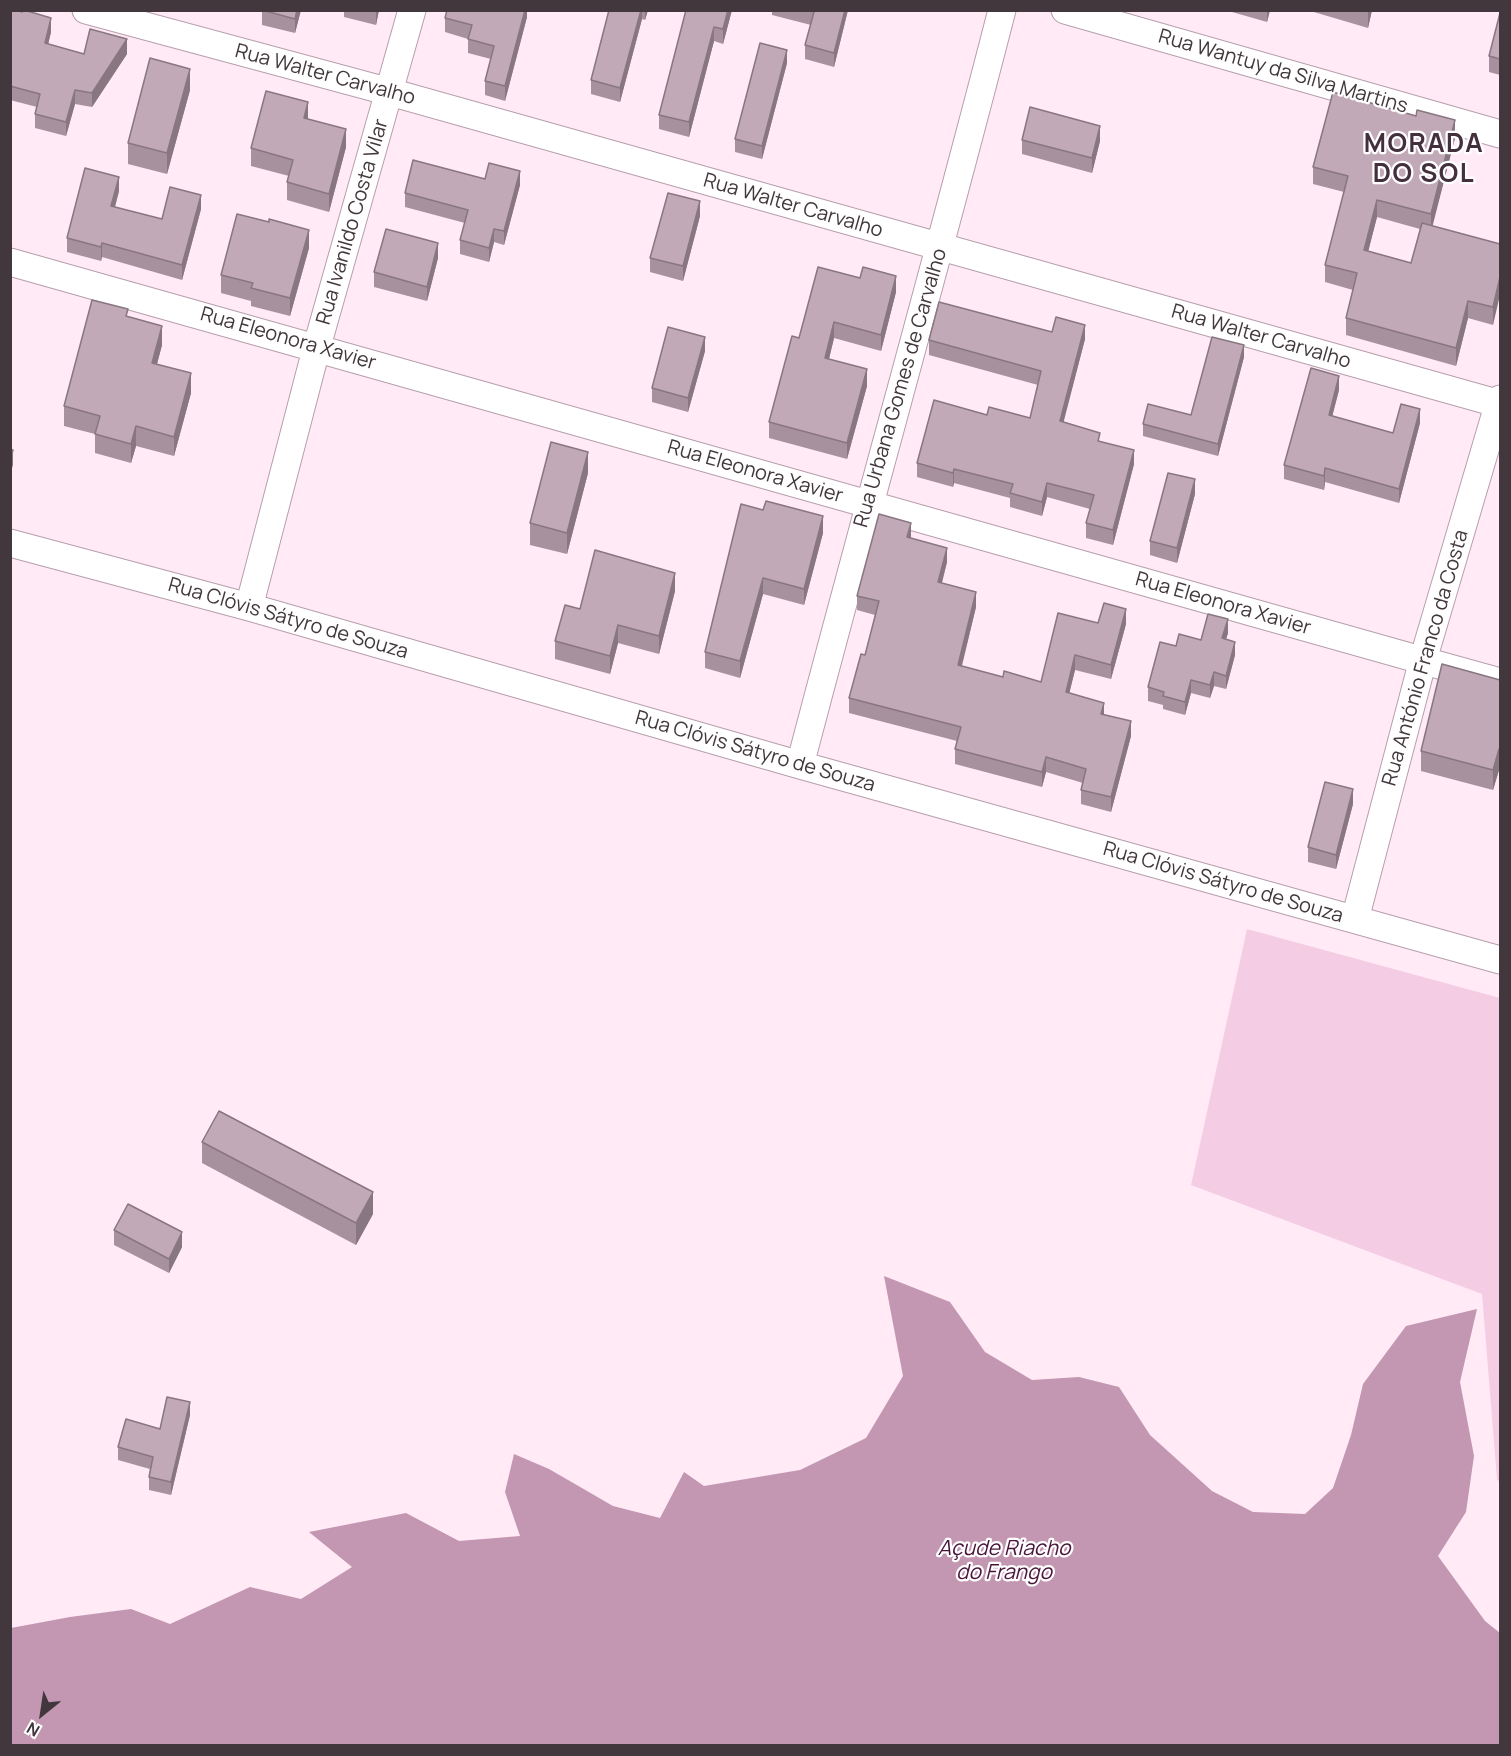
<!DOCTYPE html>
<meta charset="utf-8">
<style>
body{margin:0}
#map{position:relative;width:1511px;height:1756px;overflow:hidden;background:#ffeaf6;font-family:Manrope,sans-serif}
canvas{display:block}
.frame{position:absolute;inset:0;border:12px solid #41373d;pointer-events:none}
.north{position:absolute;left:12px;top:1684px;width:60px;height:60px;-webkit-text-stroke:4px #fefefe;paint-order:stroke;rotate:210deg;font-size:16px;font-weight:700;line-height:24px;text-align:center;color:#41373d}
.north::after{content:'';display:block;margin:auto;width:21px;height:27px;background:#41373d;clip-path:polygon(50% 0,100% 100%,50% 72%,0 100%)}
</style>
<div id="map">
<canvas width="1511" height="1756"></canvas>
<div class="frame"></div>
<div class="north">N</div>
</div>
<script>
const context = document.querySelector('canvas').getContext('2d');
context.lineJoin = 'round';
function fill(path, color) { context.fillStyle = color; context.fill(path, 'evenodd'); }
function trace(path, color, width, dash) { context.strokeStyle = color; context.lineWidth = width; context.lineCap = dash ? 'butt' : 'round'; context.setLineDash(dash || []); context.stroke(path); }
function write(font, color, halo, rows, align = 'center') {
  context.font = font + ' Manrope,sans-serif'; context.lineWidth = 4.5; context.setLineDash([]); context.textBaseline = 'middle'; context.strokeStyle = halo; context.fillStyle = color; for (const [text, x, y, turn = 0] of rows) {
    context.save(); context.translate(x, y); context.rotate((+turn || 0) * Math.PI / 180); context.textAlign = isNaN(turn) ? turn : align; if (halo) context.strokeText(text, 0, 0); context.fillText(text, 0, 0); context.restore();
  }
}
fill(new Path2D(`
 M1247,929L1500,998V1483L1497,1479L1482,1294L1191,1185Z`), '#f4cde4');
fill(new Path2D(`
 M884,1276L950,1302L985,1352L1032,1380L1079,1377L1119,1387L1150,1435L1212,1491L1253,1512L1305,1514L1333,1488L1351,1435L1363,1384L1406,1326L1477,1309L1460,1382L1474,1456L1466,1512L1438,1556L1485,1621L1500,1633V1745H11V1628L70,1617L131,1609L170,1624L250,1587L301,1599L352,1567L309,1532L406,1513L459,1541L520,1536L505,1492L514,1454L549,1469L613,1506L660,1518L684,1472L704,1486L800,1470L866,1438L903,1376Z`), '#c396b2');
const minor = new Path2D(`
 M86,10L390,92L1500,404
 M1065,10L1500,134
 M10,262C508,399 1003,544 1500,682
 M10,543L249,607L800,765L1500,960
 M249,607L317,346L412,10
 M800,765C866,513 937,263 1002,10
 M1355,919L1423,660L1500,399`);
trace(minor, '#b79fad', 29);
trace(minor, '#fff', 27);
fill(new Path2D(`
 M10,10L51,32L48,44L84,54H127L92,107L75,104L66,136L35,128V114L37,107L10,100Z
 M301,10L295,33L262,25V11Z
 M344,10H379L376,25L344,17Z
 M527,10V17L505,101L485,95V81L491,59L468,53V39L445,32V18Z
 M607,10H648L645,20L642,19L620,102L591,94V80L609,11Z
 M686,10H732L723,44L714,41L689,137L659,129V115Z
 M772,10H848L834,67L805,59V45L811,25L772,15Z
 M1225,10H1270L1267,22Z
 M1307,10H1372L1368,28Z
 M1500,13V75L1489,72V56Z
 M787,63L762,159L735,152V139Z
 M190,90L167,174L128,164V143Z
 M308,119L346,147L329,212L287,200V182L289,176L251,166V148Z
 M1455,138L1432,226L1500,244L1493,325L1468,318L1456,366L1346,335V318L1353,290L1325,282V265L1344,192L1313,184V167ZM1377,217L1420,229L1411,263L1368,251Z
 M1022,140L1100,141L1092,173L1022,154Z
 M485,179L520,185L504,245L494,242L489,262L460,254V240L465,223L405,207V193Z
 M119,191L115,207L162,219L201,209L182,280L102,257L101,261L67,252V238Z
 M700,216L683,281L650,272V258Z
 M309,248L290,316L251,306V301L221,293V275Z
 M438,258L427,301L374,287V272Z
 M896,292L881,351L834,338L829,359L867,386L847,459L769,438V422L799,338Z
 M128,316L162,345L157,364L191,393L174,456L136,446L131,463L95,453V434L64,426V406Z
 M1052,332L1085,339L1063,422L1100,441L1134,464L1113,545L1086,538V523L1090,509L1047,497L1042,516L1010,507V498L954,483L953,487L917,477V463L987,415L1030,418L1038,385L929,355V340Z
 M705,351L688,412L652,402V388Z
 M1244,357L1218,456L1143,436V424L1191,415Z
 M1339,390L1332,416L1393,433L1420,423L1399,503L1325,482L1324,490L1284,479V465Z
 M588,473L567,554L530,545V523Z
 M1195,494L1177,563L1150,555V541Z
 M741,504L823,533L804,605L763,594L740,678L705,668V652Z
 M911,538L947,562L942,583L976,607L962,666L1003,677L1041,682L1098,623L1126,624L1111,679L1075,670L1069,693L1104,714L1131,736L1111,812L1081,804V790L1083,783L1046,772L1042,787L955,764V749L957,741L849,713V698L865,655L875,615L857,610V596Z
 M675,591L659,654L618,643L610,674L555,659V641L580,609Z
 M1228,633L1226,639L1235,655L1226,689L1214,686L1210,698L1191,693L1185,715L1163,709V705L1148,701V687L1176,646Z
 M1500,680V770H1499L1493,790L1421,771V751Z
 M1353,804L1336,869L1308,862V847Z
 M202,1142L373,1214L356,1245L202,1163Z
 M114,1230L182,1247L169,1273L114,1245Z
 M190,1415L171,1495L149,1490V1477L150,1469L118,1460V1447Z`), '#a7919e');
fill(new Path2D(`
 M297,10H301L295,33V19Z
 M376,10H379L376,25Z
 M525,10H527V17L505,101V86Z
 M641,10H642V19L620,102V88Z
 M645,10H648L645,20Z
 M728,10H732L723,44V29Z
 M845,10H848L834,67V53Z
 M1267,10H1270L1267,22Z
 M1368,10H1372L1368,28Z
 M51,18V32L45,58V43Z
 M714,27V41L689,137V122Z
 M127,39V54L92,107V93Z
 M787,50V63L762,159V146Z
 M190,69V90L167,174V153Z
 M75,90V104L66,136V122Z
 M308,102V120L304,118Z
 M1455,120V138L1431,232V214Z
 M1100,126V141L1092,173V158Z
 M346,129V147L329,212V194Z
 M520,171V185L504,245V231Z
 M119,177V191L111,221V206Z
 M201,195V209L182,280V265Z
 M1377,200V217L1364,268V250Z
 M700,201V216L683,281V266Z
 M494,229V242L489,262V248Z
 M309,230V248L290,316V298Z
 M102,243V257L101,261V247Z
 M438,243V258L427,301V287Z
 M896,276V292L881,351V335Z
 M1500,277V295L1493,325V307Z
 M1468,301V318L1456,366V348Z
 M834,322V338L825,375V358Z
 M1085,325V339L1060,436V421Z
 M162,326V345L152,383V363Z
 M705,337V351L688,412V398Z
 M1244,345V357L1218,456V444Z
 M867,369V386L847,459V443Z
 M191,373V393L174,456V437Z
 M1339,376V390L1329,429V415Z
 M1420,409V423L1399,503V489Z
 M136,426V446L131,463V444Z
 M13,450V465L10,475V461Z
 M1134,450V464L1113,545V530Z
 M588,452V473L567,554V533Z
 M1325,468V482L1324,490V476Z
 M954,469V483L953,487V473Z
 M1195,479V494L1177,563V548Z
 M1047,483V497L1042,516V502Z
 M823,516V533L804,605V589Z
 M911,523V538L907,537Z
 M947,548V562L938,597V582Z
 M675,573V591L659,654V636Z
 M763,578V594L740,678V661Z
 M976,592V607L958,680V665Z
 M1126,609V624L1111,679V665Z
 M1228,619V633L1222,652V638Z
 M618,625V643L610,674V656Z
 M1235,642V655L1226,689V676Z
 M1075,655V670L1066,707V692Z
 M1214,672V686L1210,698V685Z
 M1191,680V693L1185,715V702Z
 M1104,703V717L1101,714Z
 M1131,721V736L1111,812V797Z
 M1499,749V770L1493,790V770Z
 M1046,757V772L1042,787V772Z
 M1353,789V804L1336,869V855Z
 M373,1192V1214L356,1245V1223Z
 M182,1232V1247L169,1273V1259Z
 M190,1402V1415L171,1495V1482Z`), '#887681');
const building = new Path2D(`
 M10,10H16L22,12V10H24L51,18L45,43L84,54L90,29L127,39L92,93L75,90L66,122L35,114L40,94L10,86Z
 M262,10H297L295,19Z
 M447,10H525L505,86L485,81L494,46L468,39L472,25L445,18Z
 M609,10H641L620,88L591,80Z
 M686,10H728L723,29L714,27L689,122L659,115Z
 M809,10H845L834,53L805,45L814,12Z
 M1500,13V59L1489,56Z
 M760,43L787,50L762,146L735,139Z
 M150,58L190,69L167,153L128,143Z
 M266,91L308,102L304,118L346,129L329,194L287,182L293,160L251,148Z
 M1333,92L1416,116L1417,110L1455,120L1431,214L1377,200L1364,250L1411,263L1422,223L1500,244V277L1493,307L1468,301L1456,348L1346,318L1357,273L1325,265L1348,176L1313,167Z
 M1030,107L1100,126L1092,158L1022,140Z
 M413,160L485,179L489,163L520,171L504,231L494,229L489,248L460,240L468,210L405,193Z
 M85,168L119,177L111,206L162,219L170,187L201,195L182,265L102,243L101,247L67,238Z
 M668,193L700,201L683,266L650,258Z
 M237,214L269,222V219L309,230L290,298L251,288L253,283L221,275Z
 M386,229L438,243L427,287L374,272Z
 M818,267L860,278L863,267L896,276L881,335L834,322L825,358L867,369L847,443L769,422L792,336L799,338Z
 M92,300L128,309L126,316L162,326L152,363L191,373L174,437L136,426L131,444L95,434L100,416L64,406Z
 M939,302L1052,332L1056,317L1085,325L1060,421L1100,433L1098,441L1134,450L1113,530L1086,523L1094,495L1047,483L1042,502L1010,493L1013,484L954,469L953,473L917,463L934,400L987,415L989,407L1030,418L1041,371L929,340Z
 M668,327L705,337L688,398L652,388Z
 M1212,337L1244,345L1218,444L1143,424L1148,404L1191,415Z
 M1311,368L1339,376L1329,415L1393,433L1401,404L1420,409L1399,489L1325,468L1324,476L1284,465Z
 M551,442L588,452L567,533L530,523Z
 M10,449L13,450L10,461Z
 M1168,473L1195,479L1177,548L1150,541Z
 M766,501L823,516L804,589L763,578L740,661L705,652L741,504L763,510Z
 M879,514L911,523L907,537L947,548L938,582L976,592L958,665L1003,677L1004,671L1041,682L1058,613L1098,623L1104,603L1126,609L1111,665L1075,655L1066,692L1104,703L1101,714L1131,721L1111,797L1081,790L1086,769L1046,757L1042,772L955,749L961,727L849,698L861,654L865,655L879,601L857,596Z
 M595,550L675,573L659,636L618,625L610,656L555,641L565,605L580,609Z
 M1208,614L1228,619L1222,638L1235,642L1226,676L1214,672L1210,685L1191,680L1185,702L1163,696L1164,692L1148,687L1160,642L1176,646L1179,634L1201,640Z
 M1442,664L1500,680V749H1499L1493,770L1421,751Z
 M1325,782L1353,789L1336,855L1308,847Z
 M219,1111L373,1192L356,1223L202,1142Z
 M128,1204L182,1232L169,1259L114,1230Z
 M167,1397L190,1402L171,1482L149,1477L153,1457L118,1447L126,1419L160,1429Z`);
fill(building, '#c2a9b8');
trace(building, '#887681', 1.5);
write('20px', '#41373d', '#fefefe', [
 ["Rua Wantuy da Silva Martins",1283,72,16],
 ["Rua Walter Carvalho",325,75,15],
 ["Rua Walter Carvalho",793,206,16],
 ["Rua Ivanildo Costa Vilar",353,222,-74],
 ["Rua Walter Carvalho",1261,337,16],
 ["Rua Eleonora Xavier",288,339,16],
 ["Rua Urbana Gomes de Carvalho",901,388,-74],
 ["Rua Eleonora Xavier",755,472,16],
 ["Rua Eleonora Xavier",1223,604,16],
 ["Rua Clóvis Sátyro de Souza",288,619,16],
 ["Rua António Franco da Costa",1426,658,-74],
 ["Rua Clóvis Sátyro de Souza",755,752,16],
 ["Rua Clóvis Sátyro de Souza",1223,883,16]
]);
write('italic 21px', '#4a143a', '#fefefe', [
 ["Açude Riacho",1004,1549],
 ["do Frango",1004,1573]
]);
context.letterSpacing = '1.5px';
write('bold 26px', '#44303d', '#fefefe', [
 ["MORADA",1424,145],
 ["DO SOL",1424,175]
]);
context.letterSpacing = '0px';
</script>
